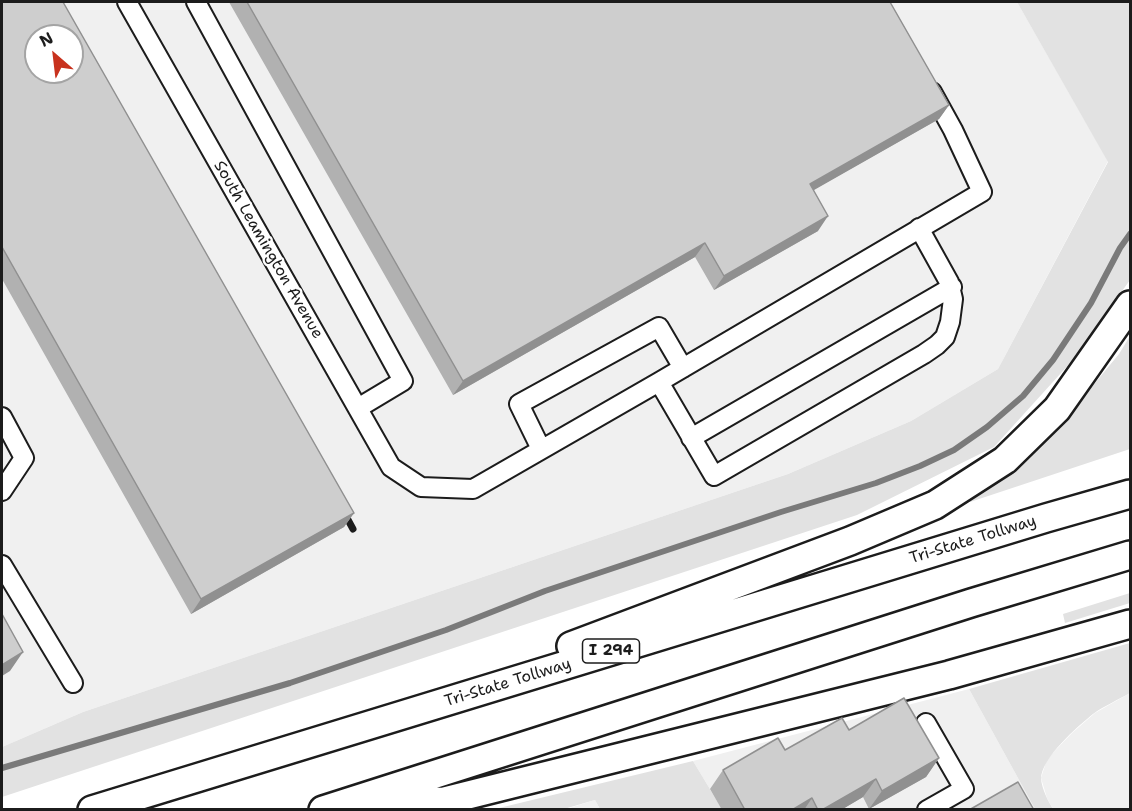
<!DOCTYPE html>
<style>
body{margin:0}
#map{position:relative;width:1132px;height:811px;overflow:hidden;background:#fff;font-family:"Shantell Sans",sans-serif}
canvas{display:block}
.frame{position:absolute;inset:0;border:3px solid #1c1c1c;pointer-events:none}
.north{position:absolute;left:24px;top:24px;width:60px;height:60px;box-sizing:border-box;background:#fff;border:2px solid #a4a4a4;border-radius:50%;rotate:332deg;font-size:16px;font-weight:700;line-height:24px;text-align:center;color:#1c1c1c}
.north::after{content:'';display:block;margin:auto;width:21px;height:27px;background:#c8321e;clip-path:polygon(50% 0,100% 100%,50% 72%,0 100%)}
</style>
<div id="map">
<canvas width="1132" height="811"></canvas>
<div class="frame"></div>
<div class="north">N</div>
</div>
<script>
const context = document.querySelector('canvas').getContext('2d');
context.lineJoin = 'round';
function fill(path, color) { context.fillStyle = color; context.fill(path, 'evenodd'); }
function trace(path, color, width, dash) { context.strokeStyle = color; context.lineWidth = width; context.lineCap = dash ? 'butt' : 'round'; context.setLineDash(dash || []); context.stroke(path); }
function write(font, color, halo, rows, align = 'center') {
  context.font = font + ' "Shantell Sans",sans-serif'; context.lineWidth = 4.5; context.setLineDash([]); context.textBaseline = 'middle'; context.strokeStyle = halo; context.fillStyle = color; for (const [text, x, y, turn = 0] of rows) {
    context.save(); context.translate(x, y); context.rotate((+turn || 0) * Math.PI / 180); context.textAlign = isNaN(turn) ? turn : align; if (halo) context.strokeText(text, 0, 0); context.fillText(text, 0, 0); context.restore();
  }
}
fill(new Path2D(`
 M2,2H1017L1108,161L998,369L911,421L788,474L83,712L2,747ZM36,36H72V72H36Z
 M969,689L1035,809H722L693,761Z
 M1130,693V809H1053L1047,798L1041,778L1047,759L1072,733L1095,713Z
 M595,800L600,809L563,810Z`), '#f0f0f0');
fill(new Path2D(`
 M1017,2H1130V280L1071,362L994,447L857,515L2,797V747L83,712L788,474L911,421L998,369L1108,162Z
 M1130,336V449L970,502V494L1047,441L1119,354Z
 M1130,593V603L1065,623L1063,614Z
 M1130,643V693C1118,700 1104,706 1093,714C1078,726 1041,758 1041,779C1042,789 1048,801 1053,809H1035L969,689Z
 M693,761L722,809H600L595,800L564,809H495Z`), '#e2e2e2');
trace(new Path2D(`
 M2,768L290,683L446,630L545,591L781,512L876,483L920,466L954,450L987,427L1023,396L1053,360L1091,303L1120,248L1130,234`), '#7a7a7a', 6);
const minor = new Path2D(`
 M127,2L391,467L421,487L473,489L659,382L982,192L953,130L932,92
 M196,2L403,381L358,408
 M659,382L714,476L924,354L937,345L945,337L950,322L953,299L949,282L919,228
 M2,417L24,458L2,491
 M691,438L952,287
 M541,449L519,404L659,327L683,368
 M2,565L73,683
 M926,723L964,789L927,810`);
const highway = new Path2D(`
 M571,646L850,541L935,505L1005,460L1057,409L1130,305
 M375,803L444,801L949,675L1130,624
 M92,810L1046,518L1130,494
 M323,810L971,603L1130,555`);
trace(minor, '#1c1c1c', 22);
trace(highway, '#1c1c1c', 32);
trace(minor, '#fff', 18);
trace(highway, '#fff', 27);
const rail = new Path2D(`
 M341,507L353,529`);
trace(rail, '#1c1c1c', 7);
trace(rail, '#fff', 4.5, [14]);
fill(new Path2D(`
 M2,2L354,513L344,527L191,614L2,279Z
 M229,2H890L949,105L939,119L813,190L818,231L714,290L695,257L453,395Z
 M849,730L939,758L926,777L869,809L863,797L841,810H722L710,789L723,770Z`), '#b1b1b1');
fill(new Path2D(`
 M949,105L939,119L800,198L810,184Z
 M828,216L818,231L714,290L724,276Z
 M705,243L695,257L453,395L463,381Z
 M354,513L344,527L191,614L201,599Z
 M23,652L10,671L2,676V665Z
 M939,758L926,777L869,809L882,791Z
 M876,779L863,797L841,810H822Z
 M812,798L804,810H792Z`), '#909090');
const building = new Path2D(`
 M2,2H63L354,513L201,599L2,247ZM36,36H72V72H36Z
 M247,2H890L949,105L810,184L828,216L724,276L705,243L463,381Z
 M2,614L23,652L2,665Z
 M904,698L939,758L882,791L876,779L822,810H818L812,798L792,810H745L723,770L778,738L785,750L842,718L849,730Z
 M1018,782L1034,810H969Z`);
fill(building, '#cecece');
trace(building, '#909090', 1.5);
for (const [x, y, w] of [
 [611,651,57]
]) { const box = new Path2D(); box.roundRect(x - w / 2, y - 12, w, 24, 4.5); context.fillStyle = '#fff'; context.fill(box); trace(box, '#1c1c1c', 1.5); }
write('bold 15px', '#1c1c1c', null, [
 ["I 294",611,651]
]);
write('16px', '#1c1c1c', '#fff', [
 ["South Leamington Avenue",268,250,60],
 ["Tri-State Tollway",973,540,-17],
 ["Tri-State Tollway",508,683,-17]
]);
</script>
